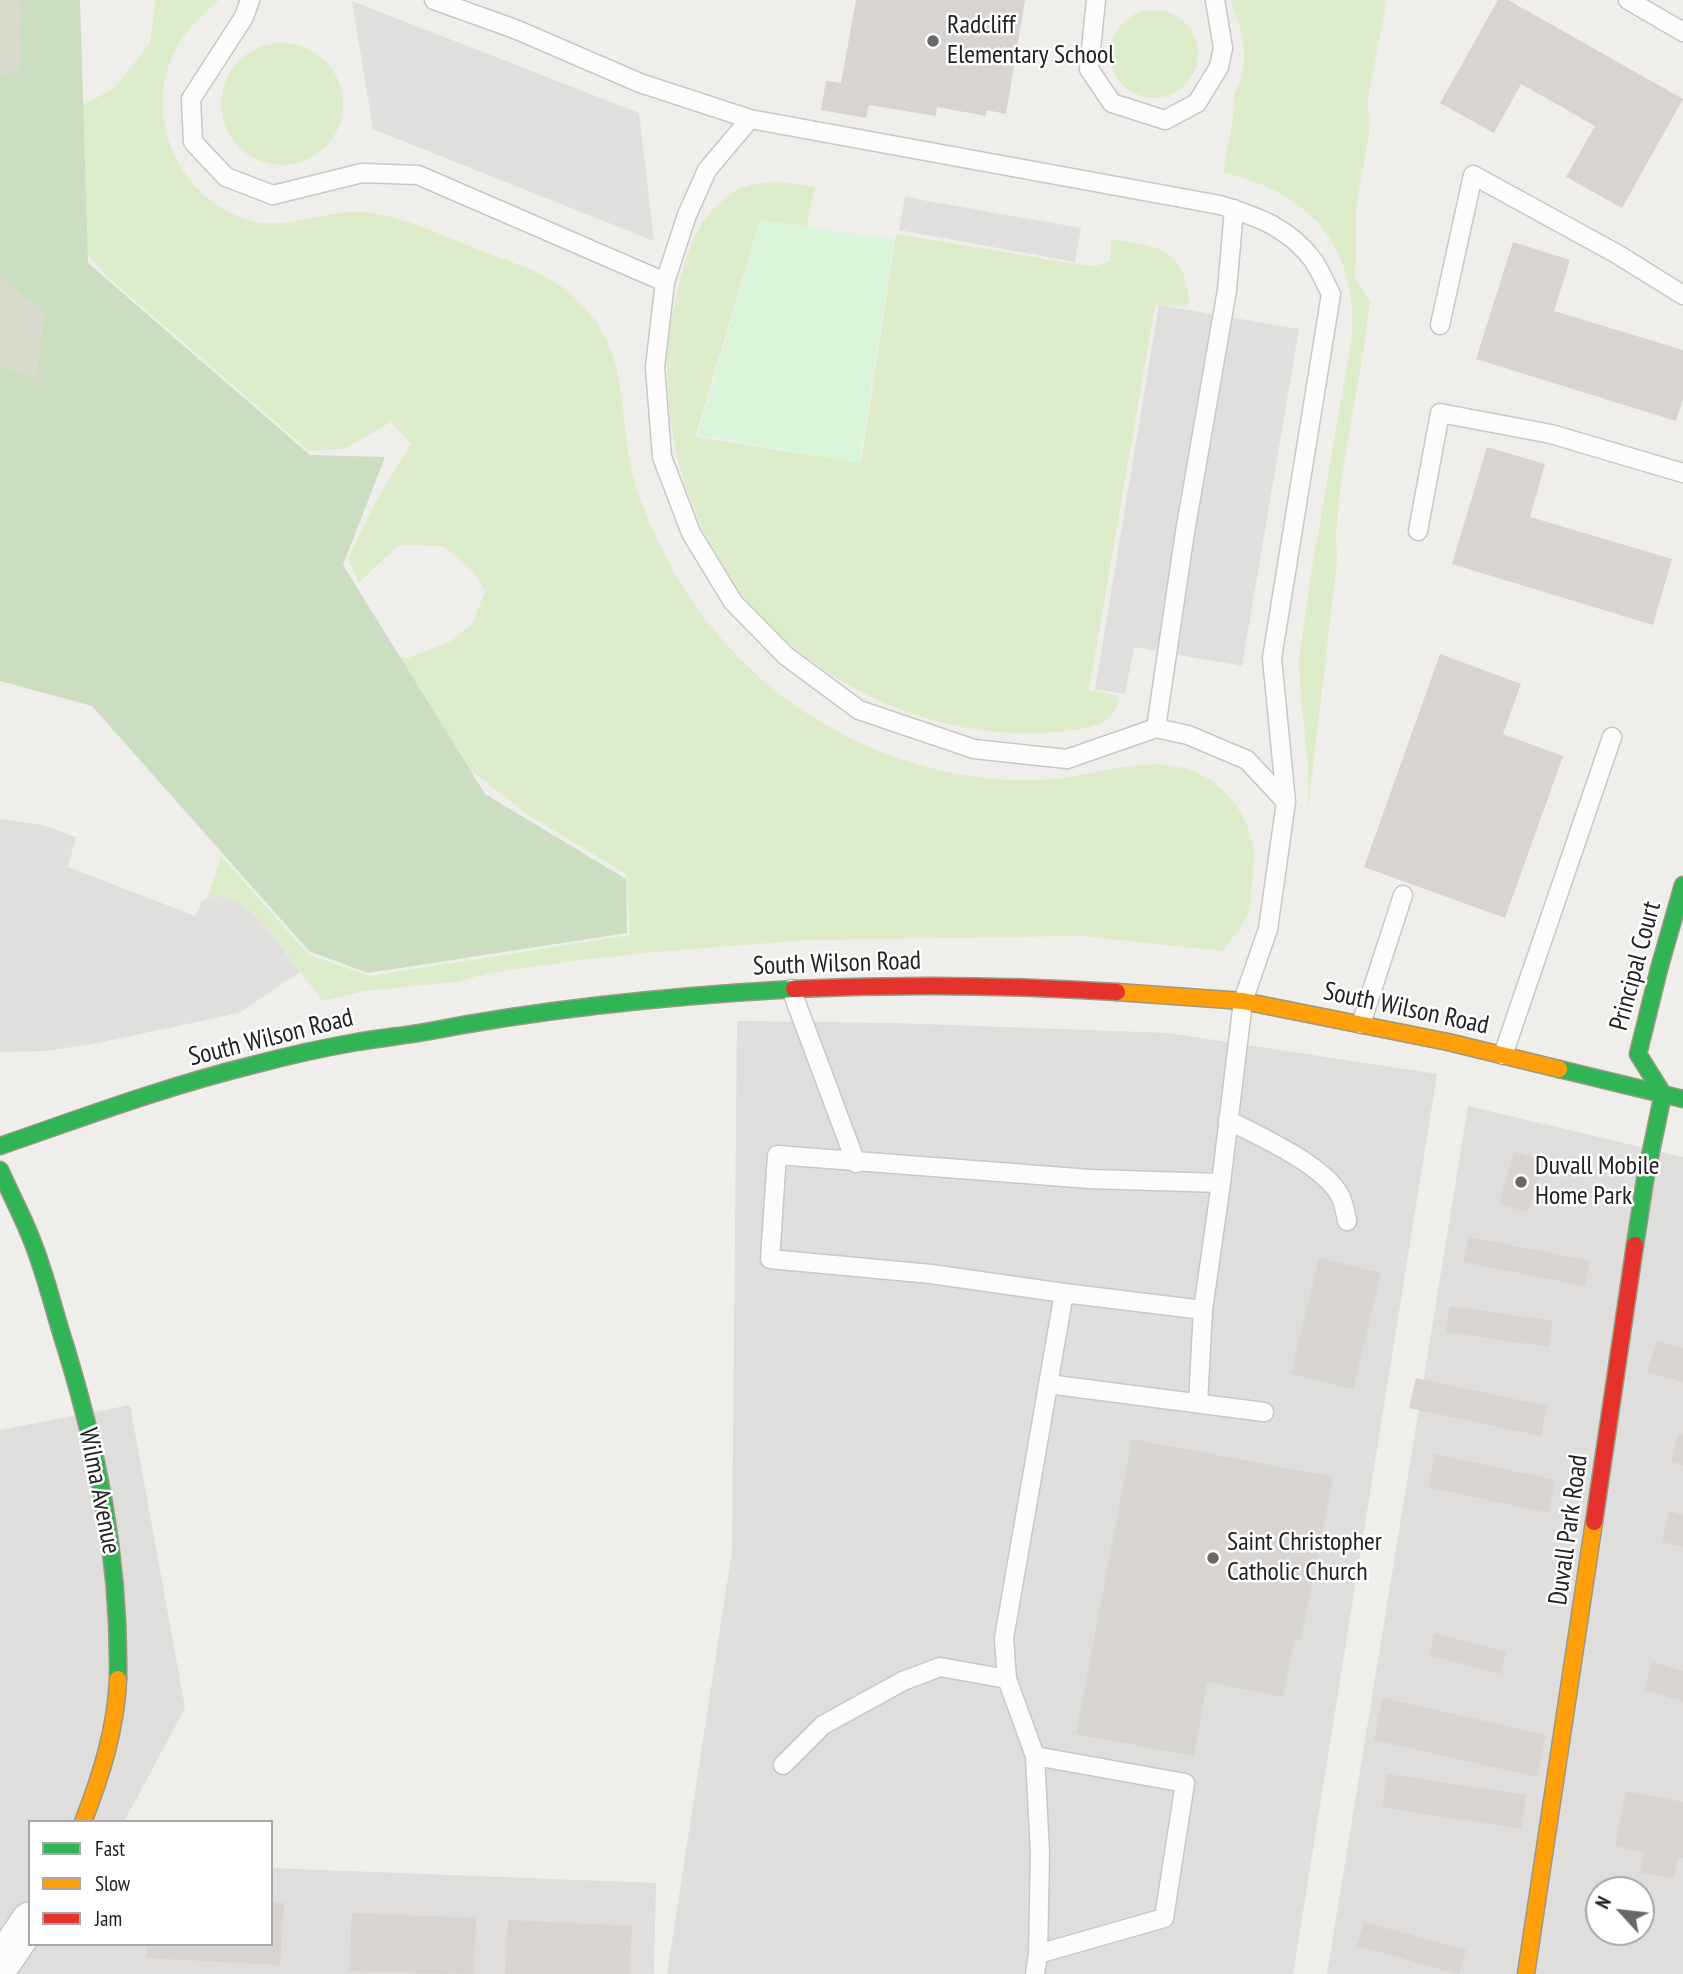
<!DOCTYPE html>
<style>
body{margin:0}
#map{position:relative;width:1683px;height:1974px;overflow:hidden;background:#f0eeeb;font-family:"PT Sans Narrow",sans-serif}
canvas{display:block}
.legend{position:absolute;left:28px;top:1820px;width:245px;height:126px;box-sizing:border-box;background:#fff;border:2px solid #a7a7a7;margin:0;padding:9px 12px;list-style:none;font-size:21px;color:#222}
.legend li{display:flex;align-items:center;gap:14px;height:35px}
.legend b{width:35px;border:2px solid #a7a7a7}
.north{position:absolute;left:1585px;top:1876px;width:70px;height:70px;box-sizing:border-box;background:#fff;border:2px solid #a7a7a7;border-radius:50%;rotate:297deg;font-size:19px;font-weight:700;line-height:28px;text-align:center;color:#222}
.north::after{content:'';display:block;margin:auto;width:24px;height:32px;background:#6a6968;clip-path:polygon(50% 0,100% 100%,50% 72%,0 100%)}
</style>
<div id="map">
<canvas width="1683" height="1974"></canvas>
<ul class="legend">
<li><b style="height:9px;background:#30b455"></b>Fast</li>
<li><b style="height:9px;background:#ff9f0a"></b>Slow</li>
<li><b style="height:9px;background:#e5322d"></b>Jam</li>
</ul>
<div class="north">N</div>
</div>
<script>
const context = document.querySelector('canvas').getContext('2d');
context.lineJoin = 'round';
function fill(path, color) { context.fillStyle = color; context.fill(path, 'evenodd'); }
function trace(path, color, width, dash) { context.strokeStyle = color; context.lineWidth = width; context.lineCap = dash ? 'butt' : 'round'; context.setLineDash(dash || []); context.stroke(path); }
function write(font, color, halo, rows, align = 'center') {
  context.font = font + ' "PT Sans Narrow",sans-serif'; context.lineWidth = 5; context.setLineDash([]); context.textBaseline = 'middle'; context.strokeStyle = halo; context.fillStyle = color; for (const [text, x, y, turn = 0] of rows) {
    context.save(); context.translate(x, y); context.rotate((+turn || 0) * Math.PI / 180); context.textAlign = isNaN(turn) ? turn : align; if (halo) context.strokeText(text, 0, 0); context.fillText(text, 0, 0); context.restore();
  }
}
fill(new Path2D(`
 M1468,1106L1683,1157V1974H1327ZM1599,1890H1641V1932H1599Z
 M130,1405L185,1708L124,1822H30V1944H271V1868L656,1883L654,1974H0V1430Z`), '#dfdedc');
fill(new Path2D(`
 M737,1021L895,1023L1168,1033L1437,1074L1293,1974H667L732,1551Z`), '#dededc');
fill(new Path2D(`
 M0,0H18L20,68L0,76Z
 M0,279L44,313L35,377L0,365Z`), '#d9d9cd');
fill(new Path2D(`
 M154,0H219C204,14 189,27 178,45C140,112 176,198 249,220C285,231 317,213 352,212C395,211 445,237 485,252C506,261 530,267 549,279C559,284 570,292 577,300C627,347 619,400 630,461C635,490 646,516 659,543C697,622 757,688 835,730C900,766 978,785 1053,779C1098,775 1146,755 1190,770C1225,781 1253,820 1254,856C1254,864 1253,873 1252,882C1251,893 1252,906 1247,916C1241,929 1231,940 1222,951L1081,936L808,940L656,952L590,959L489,973L456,982L364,991L324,1001L321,999L265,925L219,896L208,897L221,856L309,955L370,976L630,935L626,874L527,814L448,753L386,657L408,658L451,641L473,623L485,591L473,572L444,546L398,545L359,583L348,558L380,494L411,444L391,422L345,449L309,451L111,280L75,241L69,110L91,101L115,87L150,43L155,3Z
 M1231,0H1387L1367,104L1371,122L1356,208V262L1354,276L1370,301L1364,347L1341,481L1336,536L1337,562L1308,810V766L1301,699L1299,659L1310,580L1352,336C1358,247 1309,191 1223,173L1235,106C1231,94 1239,87 1242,75C1245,62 1245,45 1241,31C1238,20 1233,11 1231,0Z
 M1110 54a44 44 0 1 1 88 0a44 44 0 1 1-88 0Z
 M221 104a61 61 0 1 1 122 0a61 61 0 1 1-122 0Z
 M775,181L815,187L807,226L760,220L695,437L861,463L896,234L1087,266H1095L1110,261L1111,239C1158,246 1183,247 1190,301L1186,307L1155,305L1089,690L1114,695L1118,698C1118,725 1085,729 1065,731C955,745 834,696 759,615C708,559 675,480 669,404C668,382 665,358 668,336C670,322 674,308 677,294C686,256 695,218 730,195C734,192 739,188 744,187C753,183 765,183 775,181Z`), '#ddeccb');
fill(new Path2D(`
 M18,0H80L88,263L310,455L385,457L343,565L485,794L626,879L627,933L368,973L309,951L92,706L0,681V365L35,377L44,313L0,279V76L20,68Z`), '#cbdec1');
fill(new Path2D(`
 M761,220L894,239L859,463L698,435Z`), '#daf5da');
fill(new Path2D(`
 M352,1L639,113L654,241L373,129Z
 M905,197L1081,228L1075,262L899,230Z
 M1159,305L1299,329L1242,666L1134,647L1125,694L1095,689Z
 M0,819L43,825L76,837L68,867L195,916L202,901L208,897L219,896L239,903L265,925L300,972L239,1013L93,1044L45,1051L0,1052Z
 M1205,1116L1169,1385L1280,1398L1265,1464L1132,1439L1073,1432L1028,1666L937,1652L994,1342L760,1317L776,1123Z
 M1089,1779L1207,1799L1180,1940L1062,1968Z`), '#e0dfde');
fill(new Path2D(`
 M856,0H1025L1006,114L986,110V116L937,107L936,116L869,105L866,118L821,110L826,81L841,83Z
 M1498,0H1508L1683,99L1622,208L1566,177L1595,126L1521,84L1494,133L1440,103Z
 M1513,242L1570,260L1554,311L1683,350V399L1676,421L1476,359Z
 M1487,447L1545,464L1530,517L1672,559L1653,625L1452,564Z
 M1440,654L1521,684L1503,734L1563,756L1505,918L1364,867Z
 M1514,1152L1543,1161L1528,1212L1499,1204Z
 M1469,1237L1590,1261L1585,1286L1463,1262Z
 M1319,1258L1381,1273L1353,1389L1291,1374Z
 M1450,1306L1553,1321L1549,1347L1446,1332Z
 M1657,1341L1683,1348V1382L1647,1372Z
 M1416,1378L1547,1406L1541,1436L1409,1408Z
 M1678,1434L1683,1435V1465L1671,1462Z
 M1132,1439L1333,1477L1301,1640L1294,1639L1283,1697L1207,1682L1194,1756L1076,1734Z
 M1435,1454L1555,1480L1549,1513L1428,1487Z
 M1669,1511L1683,1515V1547L1662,1542Z
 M1435,1633L1506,1652L1500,1674L1429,1655Z
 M1652,1662L1683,1671V1701L1644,1690Z
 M1383,1698L1546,1735L1537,1777L1374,1740Z
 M1387,1774L1526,1795L1521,1829L1382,1807Z
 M1626,1791L1683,1802V1858L1678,1857L1674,1879L1640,1872L1644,1852L1615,1846Z
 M271,1902L284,1903L280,1965L146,1958L147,1944H271Z
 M352,1913L476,1918L474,1974L349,1971Z
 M508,1920L632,1926L629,1974H505Z
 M1364,1922L1466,1950L1459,1974L1357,1946Z`), '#d7d4d2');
const lane = new Path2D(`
 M250,0L244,17L191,99L193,142L226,177L273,195L362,173L418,175L665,282L687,215L707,170L750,119
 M434,0L515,29L640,83L750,119L1220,205C1258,217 1288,227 1313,260C1320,270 1325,283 1331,294L1272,658L1286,802L1268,929L1243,1001L1221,1183L1090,1179L777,1155L770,1259L931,1274L1064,1293L1004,1638L1007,1679L1035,1756L1040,1853L1038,1954L1035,1974
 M1096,0L1089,69L1112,103L1165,120L1197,103L1219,67L1223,48L1215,0
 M1628,0L1683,32
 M665,282L655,367L662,457L691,533L733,602L786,656L859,710L974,749L1067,759L1156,728L1185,532L1227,290L1234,209
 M1440,325L1473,175L1617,254L1683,295
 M1418,531L1440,413L1551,434L1683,473
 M1156,728L1188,735L1247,760L1286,802
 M791,989L856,1163
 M1361,1024L1403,895
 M1503,1055L1612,737
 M1228,1120C1259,1136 1322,1164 1339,1194C1344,1201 1345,1213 1347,1221
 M1064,1293L1203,1310L1221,1183
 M1048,1384L1264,1412
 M1198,1403L1203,1310
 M1035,1756L1185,1783L1164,1918L1038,1954
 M783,1765L823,1725L903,1681L940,1667L1007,1679`);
const street = new Path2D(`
 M0,1965L30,1921`);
const fast = new Path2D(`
 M1559,1069L1683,1099
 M0,1146C84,1117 167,1086 253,1065C287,1056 322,1048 357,1042C379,1038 403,1036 425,1032C547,1008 670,996 794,989
 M0,1170C10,1193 22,1215 31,1238C43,1267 51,1299 60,1329C97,1446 120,1556 118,1679
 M1635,1245L1645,1180L1663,1094L1638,1054L1659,969L1683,885`);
const slow = new Path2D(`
 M1117,992L1243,1001L1448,1042L1559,1069
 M83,1822C101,1776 116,1729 118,1679
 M1526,1974L1594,1522`);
const jam = new Path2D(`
 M794,989C902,984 1009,985 1117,992
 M1594,1522L1635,1245`);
trace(lane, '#c9c8c7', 21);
trace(street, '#c9c8c7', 40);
trace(fast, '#999a82', 19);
trace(slow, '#999a82', 19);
trace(jam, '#999a82', 19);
trace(lane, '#fdfcfc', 18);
trace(street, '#fdfcfc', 37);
trace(fast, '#30b455', 16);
trace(slow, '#ff9f0a', 16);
trace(jam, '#e5322d', 16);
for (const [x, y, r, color] of [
 [933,41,7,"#6a6968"],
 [1521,1182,7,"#6a6968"],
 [1213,1558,7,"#6a6968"]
]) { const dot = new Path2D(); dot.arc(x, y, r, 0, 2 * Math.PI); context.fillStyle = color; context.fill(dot); trace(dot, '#fff', 2.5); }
write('26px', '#222', '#fff', [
 ["Radcliff",947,26],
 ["Elementary School",947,56],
 ["Duvall Mobile",1535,1167],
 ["Home Park",1535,1197],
 ["Saint Christopher",1227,1543],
 ["Catholic Church",1227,1573]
], 'left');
write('26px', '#222', '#fff', [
 ["South Wilson Road",837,964,-2],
 ["Principal Court",1636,966,-75],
 ["South Wilson Road",1406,1009,12],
 ["South Wilson Road",271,1038,-14],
 ["Wilma Avenue",99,1491,79],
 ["Duvall Park Road",1569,1530,-82]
]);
</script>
